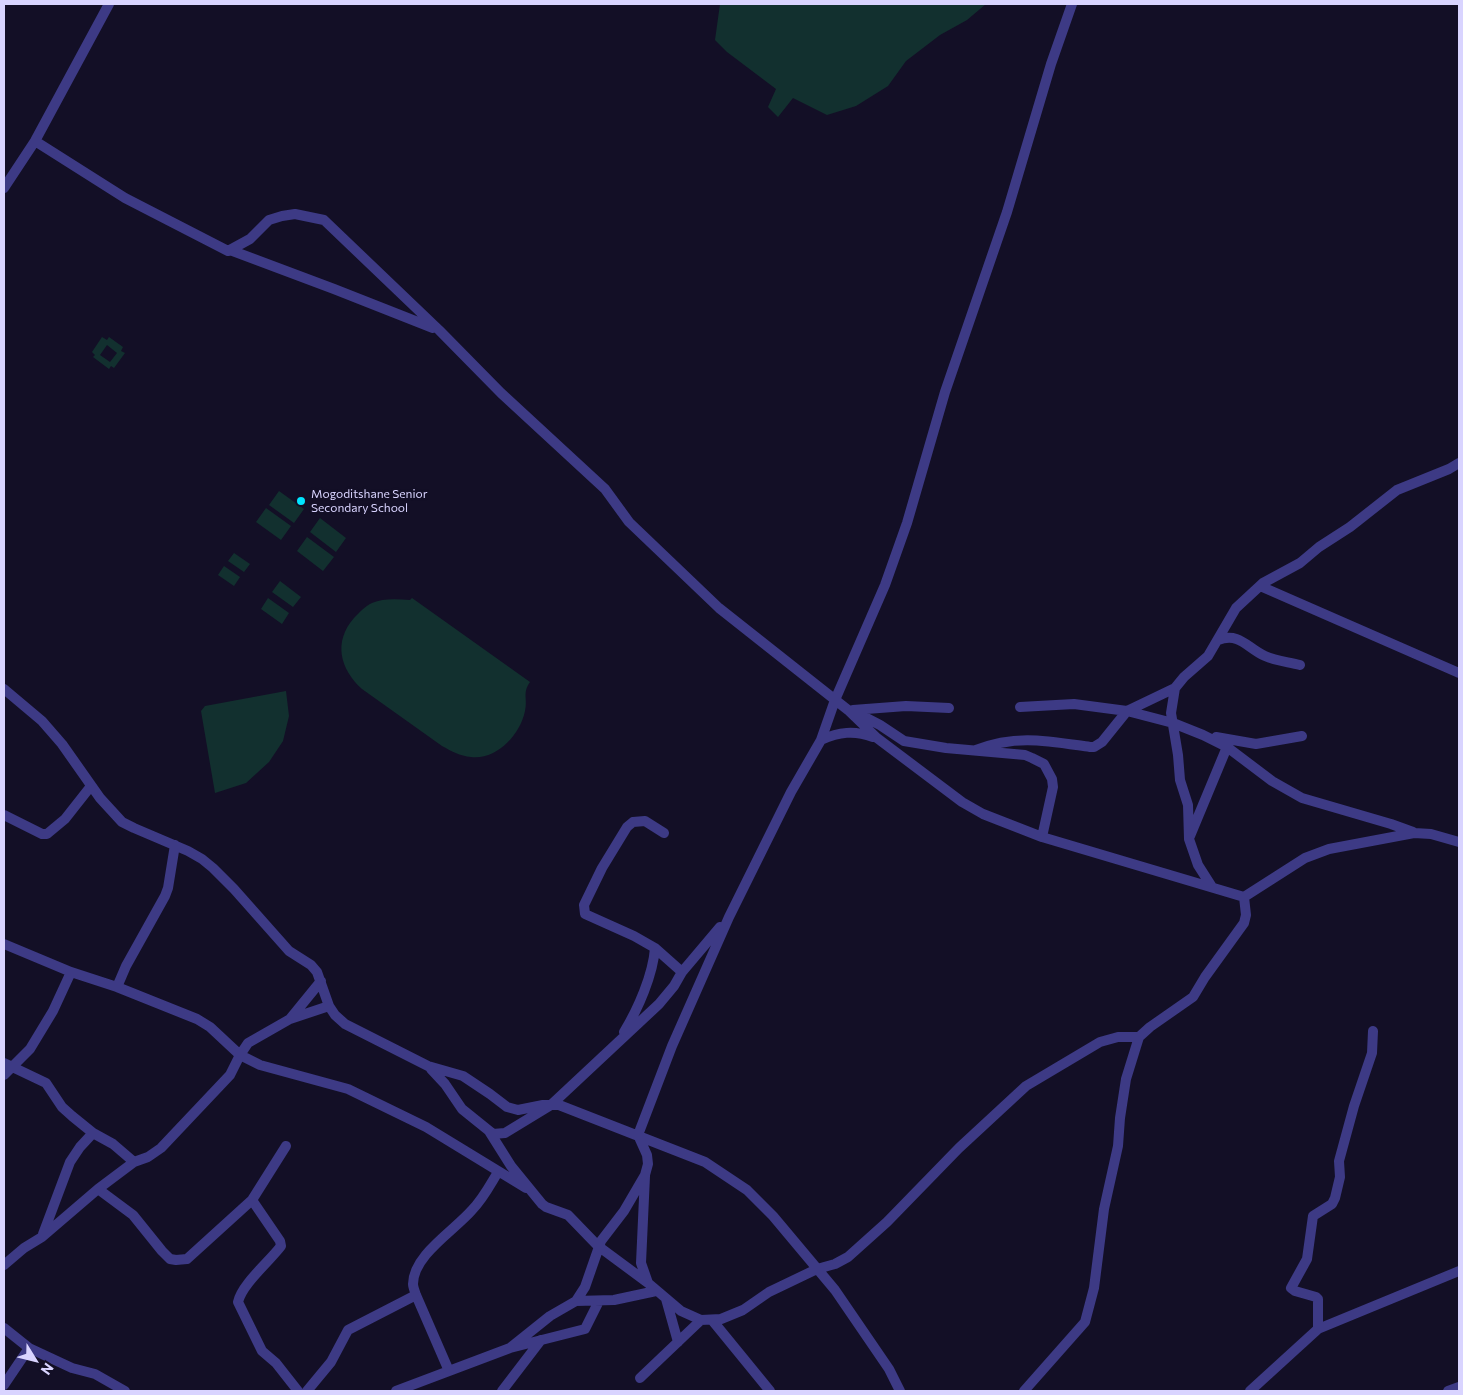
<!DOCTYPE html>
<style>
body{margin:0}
#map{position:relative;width:1463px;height:1395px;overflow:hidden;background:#130f26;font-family:Commissioner,sans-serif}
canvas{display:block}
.frame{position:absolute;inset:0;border:5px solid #d9d4ff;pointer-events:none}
.north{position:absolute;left:10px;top:1335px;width:50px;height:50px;-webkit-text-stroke:4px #130f26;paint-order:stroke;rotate:126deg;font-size:14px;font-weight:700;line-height:20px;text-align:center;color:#d9d4ff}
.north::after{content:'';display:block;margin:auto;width:18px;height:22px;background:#d9d4ff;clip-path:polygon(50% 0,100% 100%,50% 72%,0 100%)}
</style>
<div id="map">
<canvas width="1463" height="1395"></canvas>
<div class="frame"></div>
<div class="north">N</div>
</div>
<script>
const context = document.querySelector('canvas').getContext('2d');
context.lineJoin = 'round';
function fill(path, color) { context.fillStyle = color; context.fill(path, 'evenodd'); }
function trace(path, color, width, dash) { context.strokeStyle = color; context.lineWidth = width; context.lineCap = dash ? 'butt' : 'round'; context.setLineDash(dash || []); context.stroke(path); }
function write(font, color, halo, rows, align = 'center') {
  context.font = font + ' Commissioner,sans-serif'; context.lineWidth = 5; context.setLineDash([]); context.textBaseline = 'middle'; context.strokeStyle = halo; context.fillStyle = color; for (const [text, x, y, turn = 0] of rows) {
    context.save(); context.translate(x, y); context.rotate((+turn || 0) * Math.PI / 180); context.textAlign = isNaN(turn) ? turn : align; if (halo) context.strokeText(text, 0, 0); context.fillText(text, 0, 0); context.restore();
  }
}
fill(new Path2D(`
 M720,4H986L967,20L940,35L906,61L888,86L856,106L827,115L793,98L778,117L768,107L776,89L727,52L715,40Z
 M102,337L107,340L109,337L123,347L121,351L125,353L114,368L111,366L109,369L93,357L95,355L92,352ZM107,345L117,353L110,362L100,355Z
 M279,491L304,509L294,523L269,505Z
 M266,508L291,526L281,540L256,522Z
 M320,518L346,538L336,552L310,532Z
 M307,537L334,557L323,571L297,551Z
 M234,553L250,564L244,572L228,561Z
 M224,566L240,577L234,586L218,575Z
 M280,581L301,597L293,607L272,592Z
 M268,598L289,613L282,624L261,609Z
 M412,598L530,682C522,693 528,699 525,711C520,735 497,760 471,757C460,756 451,751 442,746L362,689C340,669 333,642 354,618C359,613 365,606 372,603C383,598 397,599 410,600Z
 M286,691L289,716L283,741L269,762L246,783L215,793L201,711L205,706Z`), '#12302f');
trace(new Path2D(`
 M35,141L125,198L228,251L250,239L269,220L282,216L295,214L324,220L439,330L501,393L605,489L629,522L719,608L848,710L877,738L962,802L983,814L1042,837L1244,897L1305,858L1329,849L1414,833L1431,834L1459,842
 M4,188L35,141L109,4
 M230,250L334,289L433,328
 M1260,586L1459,673
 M1218,640C1240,632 1247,648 1265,656C1276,661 1289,662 1300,665
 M1175,688L1171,713L1178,755L1180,780L1188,805L1189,839L1198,865L1212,887
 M4,689L42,721L62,744L100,798L122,822L134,828L188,851L202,859L213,868L234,889L289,951L311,965L317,972L329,1006L335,1015L345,1024L428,1066L463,1076L490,1094L507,1107L518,1110L543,1105H559L705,1162L747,1190L773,1216L835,1290L889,1369L900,1391
 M1020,707L1074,704L1127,711L1173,723L1203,735L1227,747L1272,781L1302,798L1391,824L1413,832
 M853,710L906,706L949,708
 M853,711L880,725L904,741L946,748L1025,755L1032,758L1044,764L1052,779L1053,787L1042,837
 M1216,737L1256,744L1302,736
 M821,740C839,732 854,730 873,737
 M976,750C1016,734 1048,741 1090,747H1094L1102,742L1127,711L1175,688L1184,677L1208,656L1236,608L1263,583L1300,563L1319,547L1350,527L1397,490L1449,469L1459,463
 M4,815L42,834H47L65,819L91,786
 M664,833L645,821L633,822L627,827L602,868L584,905L585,914L634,936L655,948L682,972L720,927
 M1190,836L1227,747
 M4,944L71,972L117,987L197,1019L210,1027L240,1055L260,1065L348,1089L426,1127L526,1188
 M117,987L126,966L165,896L168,888L175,845
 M290,1019L321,981
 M624,1032C638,1009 653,975 655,948
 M4,1063L46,1083L62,1107L72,1116L93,1133L113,1144L134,1162
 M431,1069L445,1084L462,1109L493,1134L505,1133L551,1105L659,1004L674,986L682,972
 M4,1075L30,1049L53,1011L71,972
 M489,1131L511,1166L542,1204L546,1207L568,1215L598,1246L648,1283L681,1311L701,1320L721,1319L743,1310L769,1292L817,1269L835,1264L848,1257L887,1222L959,1148L1026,1086L1100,1042L1118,1037H1139
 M645,1176L641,1263L648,1283
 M98,1189L133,1215L162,1251L170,1259L176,1260L187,1259L252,1200L286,1146
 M252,1200L280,1241L281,1246C269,1262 242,1284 238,1302L262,1351L276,1363L298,1391
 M43,1234L70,1162L80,1147L93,1133
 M4,1265L24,1248L42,1237L98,1189L134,1162L148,1157L161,1148L230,1075L240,1055L248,1043L290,1019L329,1006
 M666,1299L678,1342
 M576,1301L614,1300L656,1291
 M712,1320L770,1391
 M4,1328L29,1348L72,1368L95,1374L125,1391
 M1318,1329V1299L1316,1297L1295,1291L1291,1288L1307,1259L1313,1216L1332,1204L1335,1198L1340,1177L1339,1161L1354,1106L1372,1053L1373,1031
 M510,1348L550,1316L576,1301L585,1287L601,1241L624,1211L645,1175L648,1164L647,1155L638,1135L672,1046L729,917L791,792L821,740L835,700L885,585L907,523L945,392L1007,212L1051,64L1072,4
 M449,1371L416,1295C415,1292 413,1287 413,1284C413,1255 455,1230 472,1210C483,1199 490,1185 498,1172
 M640,1378L701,1320
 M4,1385L29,1348
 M307,1391L331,1362L348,1330L416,1295
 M396,1391L510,1348L585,1329L599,1301
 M502,1391L541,1340
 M1024,1391L1085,1322L1094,1288L1104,1209L1118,1146L1120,1118L1126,1079L1139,1037L1150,1027L1193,997L1205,977L1244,923L1246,915L1244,897
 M1250,1391L1318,1329L1459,1271
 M1448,1391L1459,1387`), '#3d3a85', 10);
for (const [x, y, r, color] of [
 [301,501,5,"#00e5ff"]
]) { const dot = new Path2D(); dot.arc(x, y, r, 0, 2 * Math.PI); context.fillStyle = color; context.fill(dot); trace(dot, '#130f26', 2); }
write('12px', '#d9d4ff', '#130f26', [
 ["Mogoditshane Senior",311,494],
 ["Secondary School",311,508]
], 'left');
</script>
